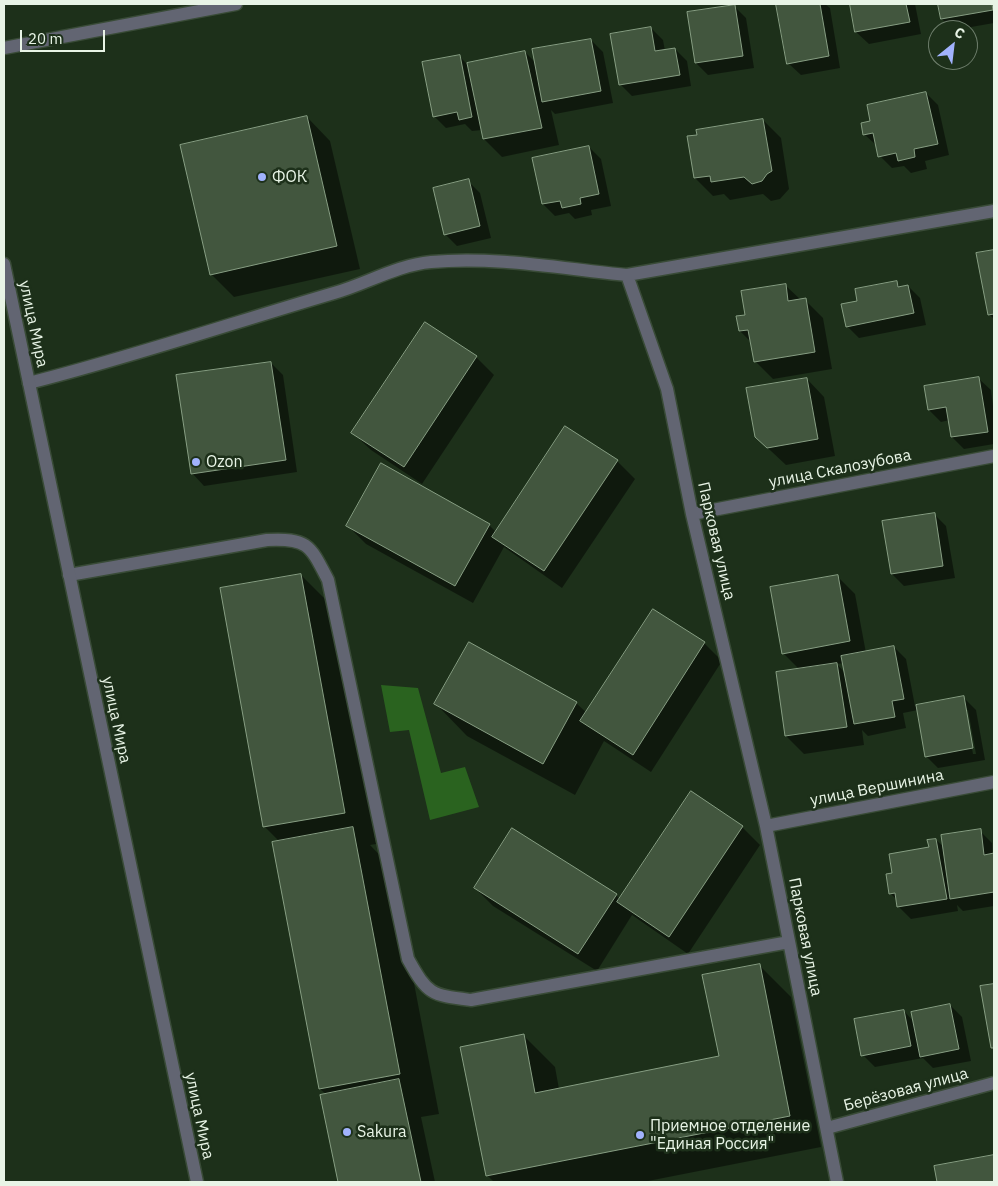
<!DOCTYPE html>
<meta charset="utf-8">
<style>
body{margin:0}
#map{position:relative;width:998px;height:1186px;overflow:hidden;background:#1d301a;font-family:"IBM Plex Sans",sans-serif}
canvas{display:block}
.frame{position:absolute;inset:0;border:5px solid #e8f4e6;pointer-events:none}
.north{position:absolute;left:928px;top:20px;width:50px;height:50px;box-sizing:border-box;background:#1d301a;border:1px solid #6e7e6c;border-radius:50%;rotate:29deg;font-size:14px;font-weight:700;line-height:20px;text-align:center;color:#e8f4e6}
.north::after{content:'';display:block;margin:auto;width:18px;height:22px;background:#a1b2fd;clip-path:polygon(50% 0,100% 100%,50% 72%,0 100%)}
.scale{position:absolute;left:20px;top:30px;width:85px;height:22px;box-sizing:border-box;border:2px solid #e8f4e6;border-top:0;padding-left:6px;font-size:15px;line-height:18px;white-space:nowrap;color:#e8f4e6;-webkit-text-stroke:4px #1d301a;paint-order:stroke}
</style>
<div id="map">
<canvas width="998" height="1186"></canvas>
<div class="frame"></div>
<div class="north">С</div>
<div class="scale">20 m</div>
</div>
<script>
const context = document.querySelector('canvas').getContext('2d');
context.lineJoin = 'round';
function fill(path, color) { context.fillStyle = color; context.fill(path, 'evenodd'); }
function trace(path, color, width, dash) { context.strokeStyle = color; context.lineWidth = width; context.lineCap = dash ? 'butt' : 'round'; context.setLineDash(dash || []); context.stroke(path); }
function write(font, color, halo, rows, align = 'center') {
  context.font = font + ' "IBM Plex Sans",sans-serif'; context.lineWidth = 5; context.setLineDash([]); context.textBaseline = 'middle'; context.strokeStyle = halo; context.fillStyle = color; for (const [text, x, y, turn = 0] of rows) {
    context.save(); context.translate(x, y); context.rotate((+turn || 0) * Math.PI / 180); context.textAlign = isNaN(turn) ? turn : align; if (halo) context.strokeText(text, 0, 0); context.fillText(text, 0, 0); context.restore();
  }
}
fill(new Path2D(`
 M381,685L418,688L441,773L465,767L479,807L430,820L409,730L390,732Z`), '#2a631f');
fill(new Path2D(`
 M777,4H825L830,8L840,68L801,75L788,63Z
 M851,4H915L921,34L869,44L856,32Z
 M940,4H994V23L954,30L942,19Z
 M734,6L746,18L754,68L708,75L696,63Z
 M651,28L663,40L665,51L675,49L687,61L691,86L632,96L620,84Z
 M591,40L603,52L613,103L555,114L551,110L559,145L502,157L484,139L482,130L472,131L465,124L446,128L434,116L459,56L467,64L525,52L536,63Z
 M926,93L938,105L949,155L925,161L927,169L911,173L904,166L892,168L880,156L877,146L864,134L871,122Z
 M307,117L330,141L360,269L234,297L211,274Z
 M763,120L781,138L789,189L780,199L771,201L763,194L730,200L724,194L713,196L695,178Z
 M589,147L601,159L611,206L591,210L592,215L575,219L569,213L555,216L543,204Z
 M468,181L480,193L491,238L457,246L445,234Z
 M994,251V319L989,314L977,254Z
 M896,282L901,288L908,286L920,298L926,325L859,338L847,326L859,302Z
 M785,285L801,300H805L823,318L832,369L773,379L755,361L752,343L740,331L746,316Z
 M476,357L494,375L422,484L371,450L353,433Z
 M271,363L283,375L297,472L204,486L192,473Z
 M978,378L991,390L994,414V444L964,449L952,437L950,420L941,422L929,410Z
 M807,379L824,397L835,456L786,465L756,437Z
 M617,461L635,479L562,588L504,547L473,603L366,544L348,526L489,525L496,532Z
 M934,514L946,526L955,578L904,586L892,574Z
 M301,575L333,607L376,844L370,845L392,868L439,1114L421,1117L435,1182H340L322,1096L327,1095L320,1089L280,842L265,827L221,589Z
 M837,576L855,594L866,653L894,647L906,659L915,706L964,698L976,710L985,760L938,768L926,756L918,710L903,713L906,728L868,736L862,730L864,745L804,754L786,736L800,670L783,653ZM844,663L846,674L837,664ZM965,710H968L976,754H973Z
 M653,610L704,643L722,661L651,772L604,741L575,795L467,736L436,704L576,703L587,713Z
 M742,827L760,845L688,954L632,915L597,971L493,906L475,888L616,895L620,900Z
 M980,831L992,843L994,906L963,911L957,905L958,911L911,919L899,907L898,901L890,893L893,874L930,848L936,840L944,847Z
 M759,965L791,997L821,1147L643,1182H494L487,1175L523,1035L555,1067L559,1089L720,1057Z
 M994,985V1050L982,988Z
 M950,1005L962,1017L971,1061L933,1068L923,1058L875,1067L863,1055L904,1011L914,1022Z
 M994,1157V1182H938L935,1167Z`), '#0007');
const building = new Path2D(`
 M776,4H820L829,56L787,64Z
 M850,4H906L910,22L855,32Z
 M938,4H992L993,10L941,19Z
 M735,5L743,56L695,63L687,12Z
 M651,27L655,51L675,48L680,75L619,85L610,34Z
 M591,39L601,91L542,102L532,49Z
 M525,51L542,128L483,139L467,63Z
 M460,55L472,117L459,120L457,112L433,117L422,62Z
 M926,92L938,144L914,149L915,157L898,161L896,153L878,157L873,133L863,135L861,123L870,121L867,105Z
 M307,116L337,246L210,275L180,145Z
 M763,119L772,171L767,174L762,181L752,184L744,177L711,182L710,176L694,178L687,136L697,135L696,130Z
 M589,146L599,194L580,198L581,204L562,208L560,201L542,204L532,158Z
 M469,179L480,226L444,235L433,188Z
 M994,250V314L988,315L976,253Z
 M897,281L898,287L908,285L914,313L846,327L841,304L857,301L855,289Z
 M786,284L788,301L806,298L815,352L754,362L748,330L739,331L736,316L745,315L741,291Z
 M425,322L477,356L404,467L351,433Z
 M271,362L286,460L191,474L176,375Z
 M979,377L988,432L951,437L946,407L928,410L924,386Z
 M807,378L818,439L767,448L755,437L746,388Z
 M565,426L618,460L544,571L492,537Z
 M381,463L490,524L455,586L346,526Z
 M935,513L943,566L891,574L882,521Z
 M301,574L345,813L263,827L220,588Z
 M838,575L850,641L782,654L770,587Z
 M653,609L705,642L633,755L580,721Z
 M469,642L577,702L543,764L434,704Z
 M894,646L904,699L892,701L895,717L854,724L841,656Z
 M837,663L847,727L785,736L776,672Z
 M964,696L973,748L925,757L916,705Z
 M691,791L743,826L669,937L617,902Z
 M353,827L400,1074L319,1089L272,842Z
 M512,828L617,894L578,954L474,888Z
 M981,829L984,855L994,853V892L950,899L941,835Z
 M936,839L947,899L897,907L895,893L889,894L886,874L892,873L889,854L929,847L927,840Z
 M760,964L790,1116L486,1176L460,1047L524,1034L535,1093L719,1056L702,975Z
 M994,984V1048H991L980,986Z
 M950,1004L959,1049L920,1057L911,1012Z
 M904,1010L911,1046L861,1056L854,1019Z
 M399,1079L421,1182H338L320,1095Z
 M994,1155V1182H937L934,1166Z`);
fill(building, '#42563e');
trace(building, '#879e83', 1);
const minor = new Path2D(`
 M29,383C132,357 232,323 334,293C366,284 397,265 431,262C496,256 563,269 627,275
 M692,514L994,456
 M69,575L267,540C308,538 310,545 328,580L408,959C428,995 431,995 471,1000L789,942
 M766,826L994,782
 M827,1128L994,1083
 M837,1182L766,826L692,514L667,389L627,275L994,211`);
const tertiary = new Path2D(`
 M4,48L236,4
 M4,264L197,1182`);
trace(minor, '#394b37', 15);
trace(tertiary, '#394b37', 15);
trace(minor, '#626572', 12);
trace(tertiary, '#626572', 12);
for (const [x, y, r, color] of [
 [262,177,5,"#a1b2fd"],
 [196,462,5,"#a1b2fd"],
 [347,1132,5,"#a1b2fd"],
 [640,1135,5,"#a1b2fd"]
]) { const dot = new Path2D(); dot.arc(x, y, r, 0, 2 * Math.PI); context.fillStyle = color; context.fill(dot); trace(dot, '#1d301a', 2); }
write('16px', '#e8f4e6', '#1d301a', [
 ["ФОК",272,177],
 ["Ozon",206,462],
 ["Приемное отделение",650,1126],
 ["\"Единая Россия\"",650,1144],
 ["Sakura",357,1132]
], 'left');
write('16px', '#e8f4e6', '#1d301a', [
 ["улица Мира",33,324,78],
 ["улица Скалозубова",840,469,-11],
 ["Парковая улица",716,541,77],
 ["улица Мира",116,720,78],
 ["улица Вершинина",877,788,-11],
 ["Парковая улица",805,937,79],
 ["Берёзовая улица",906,1090,-15],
 ["улица Мира",199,1116,78]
]);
</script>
